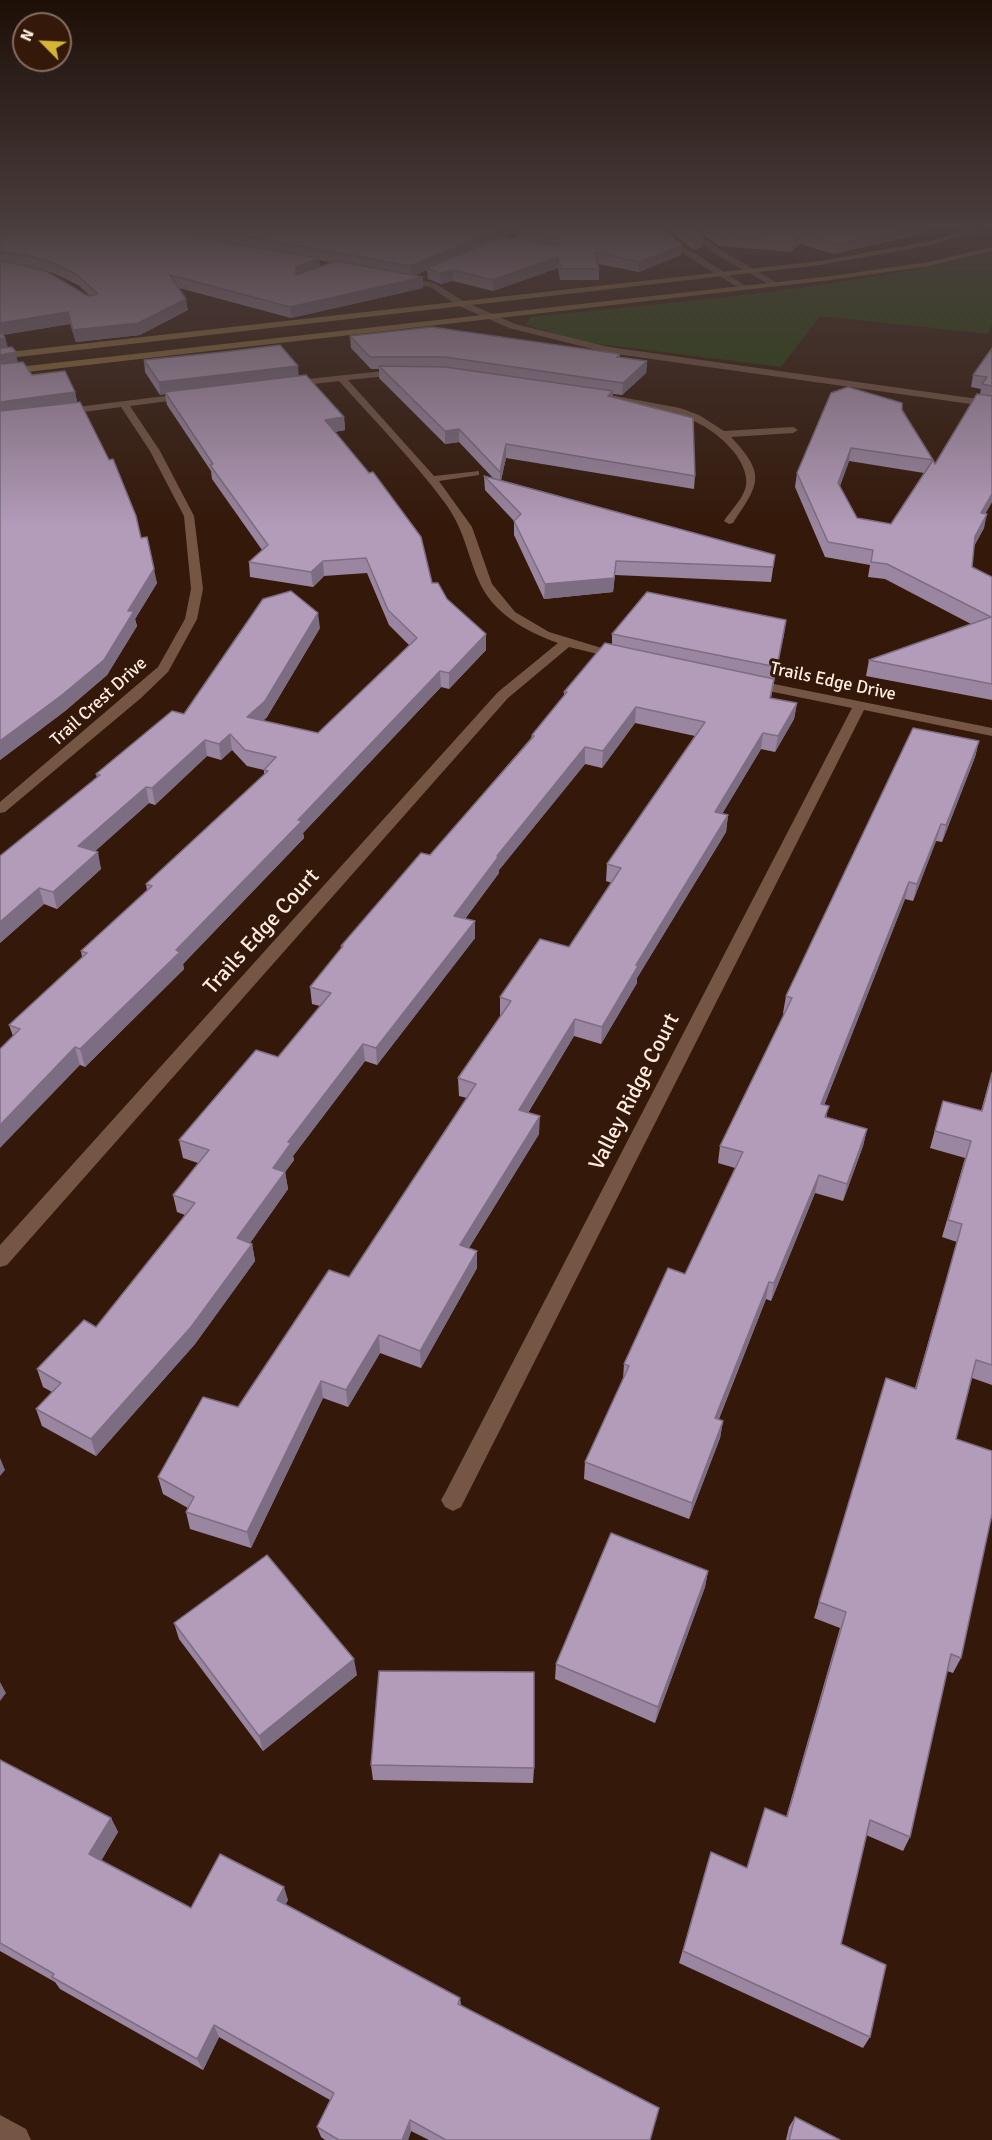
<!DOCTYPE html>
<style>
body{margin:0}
#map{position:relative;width:992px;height:2140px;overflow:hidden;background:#34190a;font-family:Signika,sans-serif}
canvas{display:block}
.north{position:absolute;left:12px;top:12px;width:60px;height:60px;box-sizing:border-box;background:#34190a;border:2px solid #856d60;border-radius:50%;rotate:294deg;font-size:16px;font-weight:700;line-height:24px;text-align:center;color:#feebe1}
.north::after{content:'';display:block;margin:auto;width:21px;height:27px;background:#d4b635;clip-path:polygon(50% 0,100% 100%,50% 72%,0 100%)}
</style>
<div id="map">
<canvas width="992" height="2140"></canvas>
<div class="north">N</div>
</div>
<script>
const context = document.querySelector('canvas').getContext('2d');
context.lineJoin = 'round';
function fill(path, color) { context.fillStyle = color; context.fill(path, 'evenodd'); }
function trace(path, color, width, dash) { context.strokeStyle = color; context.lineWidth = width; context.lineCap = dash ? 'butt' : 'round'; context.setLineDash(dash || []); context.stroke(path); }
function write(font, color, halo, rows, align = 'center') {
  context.font = font + ' Signika,sans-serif'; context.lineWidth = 6; context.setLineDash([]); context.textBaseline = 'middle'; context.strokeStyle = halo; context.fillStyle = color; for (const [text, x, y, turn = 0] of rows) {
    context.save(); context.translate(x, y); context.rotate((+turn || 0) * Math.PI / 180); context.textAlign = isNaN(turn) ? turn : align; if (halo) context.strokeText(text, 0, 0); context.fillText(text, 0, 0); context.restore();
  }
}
fill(new Path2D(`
 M992,252V325L987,334L820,316L781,367L584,342L526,325L530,317C684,301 842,290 992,252Z`), '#24430a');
fill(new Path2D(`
 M399,277L435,283L463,301L515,324L609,347L992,401V407L609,353L509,328L457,305L430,287L396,281Z
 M403,369L406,370V374L348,380L434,476L479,471V475L439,481L472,527L492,584L515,612L549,632L628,656L622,660L569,647L508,698L7,1265L0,1267V1245L498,692L558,643C525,631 492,613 478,579C466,550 464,529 445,503C413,460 375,421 339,381L288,387L284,384L288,381Z
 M594,392L680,408L699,415L724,431L793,427L798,430L793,433L731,437C767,475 759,484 733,523L729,524L724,521C731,510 743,499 746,486C748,474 741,461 734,452C698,407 642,408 591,397V393Z
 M189,393L194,396L192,398L130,406L160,451L194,516L203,589L197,619L168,672L141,698L5,812L0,813V802L158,667L185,619L191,589L184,516L150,451L121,407L61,415L56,412L61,409Z
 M749,679L992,728V736L864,710L461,1507L453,1511L445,1507L441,1500L445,1493L852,708L744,686V680Z
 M0,2115L26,2129L31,2140H0Z`), '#755645');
fill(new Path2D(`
 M655,229H662L683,246L746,286L739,288L677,250Z
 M684,229H691L724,252L781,285L774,287L718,256Z`), '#755645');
fill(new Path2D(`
 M974,229H985L926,246L820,265L0,359V353L820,261L925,242Z
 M992,247V251L929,266L831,280L0,375V369L831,276L929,262Z`), '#8e6d38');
fill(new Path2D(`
 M0,229H664L681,255L639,272L598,264L599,269V280H560L558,268L493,291L453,281L441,284L428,279L427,270L414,275L423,288L291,318L179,288L188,310L140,335L76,342L70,324L3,335L5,338L8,348L18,362L32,375L75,392L77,403L141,538L157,583L135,619L137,626L107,675L65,711L0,760ZM516,232L515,239L504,237ZM319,260L333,263L320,267ZM21,265L27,266L53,273L78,285L90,296H88Z
 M666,229H694L703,247L694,250Z
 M695,229H927L921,231V234L833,254L800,244L791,252L719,246Z
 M350,336L620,354V357L647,361L646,373L622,395L613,394V398L695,476L694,489L506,458L501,480L775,555L771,582L615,575L613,592L544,599L514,535V521L485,490L484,476L493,478L459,442L445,444L379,378V369H371L351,348Z
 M992,348V502L985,513L984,528L974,546L972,567L992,577V700L866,676L869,660L971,624L885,579L868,577L870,565L825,557L795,487L797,473L902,410L935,464L980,394L981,389L971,387L973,375ZM849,461L924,473L891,524L857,518L840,486Z
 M144,360L299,376L344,417L345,430L335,432L432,583L447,599L486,650L449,689L441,687L303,833L304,838L183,964L184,969L85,1067L13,1036L9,1025L82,957L81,951L147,890L146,884L264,775V770L247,766L232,750L221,760L207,756L155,805L149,803L95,851L101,869L57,909L44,904L0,943L97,778L96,774L184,714L320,628L267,717L263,721L318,733L409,645L389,625L367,573L324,576L313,587L250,577L249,562L262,550L212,479L211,471L167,405L165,394L160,395L145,372Z
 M786,620L771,698L797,703L794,719L775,752L761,749L722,814L728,815L726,832L637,978V983L601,1044L574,1036L528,1113L539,1134L469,1248L477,1268L421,1368L380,1353L348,1407L323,1398L251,1548L190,1529L186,1512L188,1508L163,1494L158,1477L238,1407L349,1277L467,1098L459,1096L458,1078L501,1015H500V997L569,947L612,883L606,881L607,864L695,736L635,723L602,768L585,764L499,870V873L465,919L475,921V938L377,1065L365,1061L293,1156L294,1160L285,1172L288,1189L250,1243L252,1244L255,1261L195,1344L96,1456L42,1426L36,1409L52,1392L43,1387L37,1369L96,1327L185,1215L177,1212L173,1195L198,1163L183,1158L179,1140L278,1057L320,1006L312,1004L310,987L341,949V946L430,855L531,738L532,735L564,696V692L612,645V634Z
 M979,741L975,757L942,842L936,841L913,901L905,899L824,1105L827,1117L867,1129L863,1146L843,1201L815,1193L771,1301L766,1299L719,1419L723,1421L720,1438L689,1519L584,1479L585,1462L623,1379L624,1364L685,1274L735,1168L718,1163L720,1146L784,1014L783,1013L786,996Z
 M992,1072V1385L972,1378L956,1439L961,1658L953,1673L947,1671L910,1837L903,1851L866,1835L841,1944L870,2037L863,2048L679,1963L711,1852L747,1868L786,1817L840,1628L814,1618L886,1378L915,1388L957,1242L942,1237L965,1158L930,1148L943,1101L981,1111Z
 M708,1571L705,1587L655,1723L555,1679L556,1664Z
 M174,1623L357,1675L263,1751L179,1639Z
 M0,1760L111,1818L118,1832L101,1861L191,1908L288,1900L285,1905L460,1998L461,2005L650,2140H429L411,2131L408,2140H325L321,2137L317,2127L330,2100L219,2037L203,2070L60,1989L55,1982L0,1951Z
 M371,1765L534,1768L533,1783L373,1780Z
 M795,2117L840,2140H786L789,2127Z`), '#9a86a0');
fill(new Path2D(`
 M498,229H522L516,231V232L429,269L427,268V270L411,277L410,266Z
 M900,229H927L921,231V234L833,254L835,244Z
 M802,233L800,244L791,252L793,242Z
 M704,237L703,247L694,250L695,240Z
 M682,245L681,255L639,272V262Z
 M558,257V268L493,291V280Z
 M319,258L320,269L296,275V267Z
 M453,270V281L441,284L440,273Z
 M423,277V288L291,318L290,307Z
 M186,299L188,310L140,335L76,342L73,330Z
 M68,312L70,324L0,335V323Z
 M5,338L8,350L0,351V339Z
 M16,352L18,365L0,367V355Z
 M647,361L646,373L622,395L623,383Z
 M298,366L299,378L165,392V394L160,395L159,382Z
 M613,391V404L608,396Z
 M75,392L78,405L0,415V402Z
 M344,417L345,430L326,433L325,420Z
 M459,429V442L445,444V431Z
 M506,444V458L500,485V472Z
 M851,448L849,461L836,496L838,483Z
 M992,494V502L978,527L981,513Z
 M987,514L984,528L972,550L975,536Z
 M323,561L324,576L313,587L311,572Z
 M616,561L613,592L544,599L545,584Z
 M154,569L157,583L135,619L137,626L107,675L65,711L0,760V741L128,611Z
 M318,613L320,628L267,717L249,733L247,717Z
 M786,620L784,635L774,682L777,667Z
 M486,634V650L449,689V673Z
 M440,671L441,687L303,833L304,838L183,964L184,969L85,1067L80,1049L176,950L298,820Z
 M797,703L794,719L775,752L778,736Z
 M636,707L635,723L602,768L603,751Z
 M763,733L761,749L713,829L715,812Z
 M230,734L232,750L221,760L219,744Z
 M205,740L207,756L155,805L152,788Z
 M979,741L975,757L942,842L946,825Z
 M585,747V764L499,870V873L454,933V916L497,856Z
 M146,787L149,803L82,863L78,846Z
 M728,815L726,832L637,978V983L601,1044L602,1027L636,965Z
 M941,824L936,841L913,901L917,884Z
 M98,852L101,869L57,909L53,892Z
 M909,882L905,899L818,1121L821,1104Z
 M39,888L44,904L0,943V922Z
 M475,921V938L377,1065L376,1048Z
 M575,1019L574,1036L519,1127V1110Z
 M363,1044L365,1061L293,1156L294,1160L285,1172L288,1189L241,1256L237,1238L273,1168L288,1142Z
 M75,1047L80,1065L0,1148V1125Z
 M540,1116L539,1134L460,1262V1245Z
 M867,1129L863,1146L843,1201L847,1184Z
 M819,1175L815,1193L771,1301L774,1283Z
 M252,1244L255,1261L195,1344L96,1456L91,1439Z
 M477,1251V1268L421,1368L420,1351Z
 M769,1282L766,1299L712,1435L715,1418Z
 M379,1335L380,1353L348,1407L346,1390Z
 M321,1381L323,1398L251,1548L247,1532Z
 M723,1421L720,1438L689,1519L692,1503Z
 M0,1458L5,1470L0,1476Z
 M708,1571L705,1587L655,1723L658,1707Z
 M354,1659L357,1675L263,1751L259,1736Z
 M0,1682L6,1693L0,1701Z
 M111,1818L118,1832L96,1868L89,1854Z
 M284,1887L288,1900L281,1913L277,1900Z
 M214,2025L219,2037L203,2070L197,2059Z
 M410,2120L411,2131L408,2140H402Z`), '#7d6d82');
const building = new Path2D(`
 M0,229H189L222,242L319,258L296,267V275L336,261L423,277L290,307L170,275L186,299L138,323L73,330L68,312L0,323V260L46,271L88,296L98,294L76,274L51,262L25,255L0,252Z
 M216,229H498L410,266L228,233Z
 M519,229H664L682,245L639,262L595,252L599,269H561L558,257L493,280L453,270L440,273L427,268L502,237L561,246L557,238L516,231Z
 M680,229H694L704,237L695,240Z
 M711,229H900L835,244L802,233L793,242L720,235Z
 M432,327L620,354L617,357L647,361L623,383L445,357H370L350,336Z
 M0,330L5,338L0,339Z
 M280,345L298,366L159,382L144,360L223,352Z
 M12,347L16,352L0,355V348Z
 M992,348V386L982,384L987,377L973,375Z
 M23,362L32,375L65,371L75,392L0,402V364Z
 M379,366L445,367L613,391L608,396L693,418L695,476L506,444L500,472L459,429L445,431Z
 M306,375L344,417L325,420L369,473L373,472L421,537L432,583H438L447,599L486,634L449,673L440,671L298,820L302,821L176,950L180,952L80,1049L75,1047L0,1125V1049L20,1029L9,1025L87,953L81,951L152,886L146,884L268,771L264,770L276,757L245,750L230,734L219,744L205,740L152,788L146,787L78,846L98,852L53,892L39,888L0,922V856L100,775L96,774L172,711L184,714L263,599L291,591L318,613L265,701L247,717L318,733L417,638L388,610L366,558L323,561L311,572L249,562L268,545L210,465L213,464L165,392Z
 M848,387L902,403V410L933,460L851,448L838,483L857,518L891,524L933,460L935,464L977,394L992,396V494L981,513L987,514L975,536L972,567L992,577V684L869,660L991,617L887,564L871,562L873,550L828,542L797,473L831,393Z
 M80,402L109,460L113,459L136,516L141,538L147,537L154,569L128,611H134L104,660L62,695L0,741V411Z
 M484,476L775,555L773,567L616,561L614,578L545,584L514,521L521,514Z
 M647,592L786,620L777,667L612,634Z
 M605,643L774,679L770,698L797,703L778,736L763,733L715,812L728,815L636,965L638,966L602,1027L575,1019L519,1110L540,1116L460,1245L477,1251L420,1351L379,1335L346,1390L321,1381L247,1532L186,1512L194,1497L158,1477L203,1397L238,1407L329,1270L349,1277L476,1084L458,1078L511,1001L500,997L540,939L569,947L621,868L607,864L705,722L636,707L603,751L585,747L497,856H499L454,916L475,921L376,1048L363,1044L288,1142L291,1143L273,1168L285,1172L237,1238L252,1244L191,1327L91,1439L36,1409L61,1383L37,1369L84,1320L96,1327L195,1203L173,1195L209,1150L179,1140L256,1050L278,1057L331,993L310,987L343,946H341L421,853L430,855L534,736L532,735L567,692H564Z
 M913,728L979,741L946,825L941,824L917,884L909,882L821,1104L829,1106L825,1117L867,1129L847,1184L819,1175L774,1283L769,1282L715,1418L723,1421L692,1503L585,1462L629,1366L624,1364L668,1268L685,1274L743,1152L720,1146L792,998L786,996Z
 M992,1073V1365L976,1360L956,1439L992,1451V1514L961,1658L951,1654L910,1837L870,1820L841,1944L886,1965L870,2037L683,1951L711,1852L747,1868L765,1808L787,1817L846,1612L819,1602L886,1378L916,1389L962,1224L948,1220L971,1141L935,1131L943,1101L982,1111Z
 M611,1533L708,1571L658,1707L556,1664Z
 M267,1555L354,1659L259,1736L174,1623Z
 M379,1671L534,1672V1768L371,1765Z
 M0,1760L111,1818L89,1854L191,1908L220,1854L284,1887L277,1900L460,1998L458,2004L659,2108L650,2140H446L410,2120L402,2140H339L317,2127L334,2093L214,2025L197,2059L52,1977L54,1974L0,1943Z
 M795,2117L840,2140H789Z`);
fill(building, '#b39cba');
trace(building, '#7d6d82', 1.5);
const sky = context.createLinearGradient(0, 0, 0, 529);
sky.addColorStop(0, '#1d0e06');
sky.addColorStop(0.43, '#4a3e3e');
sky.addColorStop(1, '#4a3e3e00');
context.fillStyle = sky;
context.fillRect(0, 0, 992, 529);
write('18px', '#feebe1', '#34190a', [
 ["Trails Edge Drive",833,682,12],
 ["Trail Crest Drive",99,702,-42]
]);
write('22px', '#feebe1', '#34190a', [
 ["Trails Edge Court",262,932,-48],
 ["Valley Ridge Court",635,1092,-63]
]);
</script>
